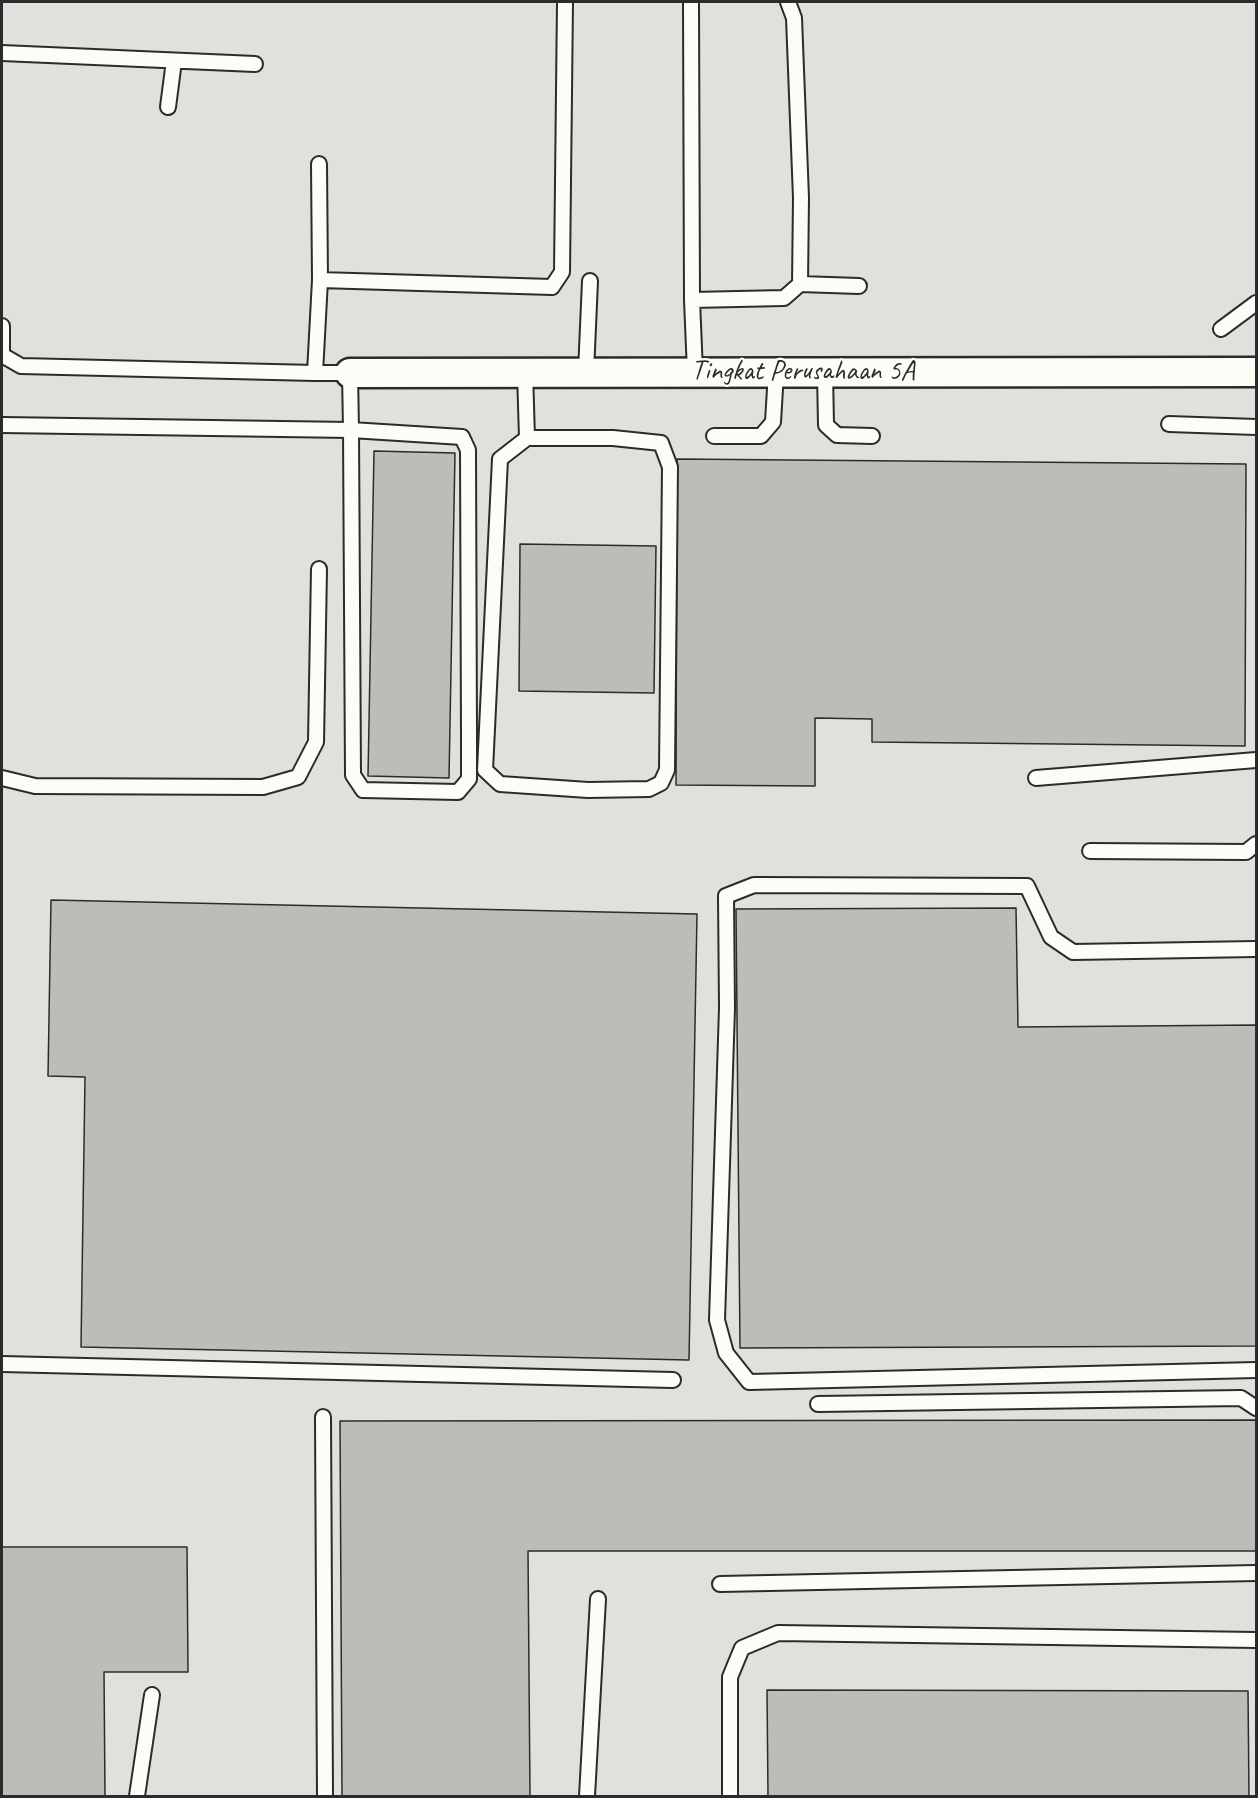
<!DOCTYPE html>
<style>
body{margin:0}
#map{position:relative;width:1258px;height:1798px;overflow:hidden;background:#f0efeb;font-family:Caveat,sans-serif}
canvas{display:block}
.frame{position:absolute;inset:0;border:3px solid #2b2b2b;pointer-events:none}
</style>
<div id="map">
<canvas width="1258" height="1798"></canvas>
<div class="frame"></div>
</div>
<script>
const context = document.querySelector('canvas').getContext('2d');
context.lineJoin = 'round';
function fill(path, color) { context.fillStyle = color; context.fill(path, 'evenodd'); }
function trace(path, color, width, dash) { context.strokeStyle = color; context.lineWidth = width; context.lineCap = dash ? 'butt' : 'round'; context.setLineDash(dash || []); context.stroke(path); }
function write(font, color, halo, rows, align = 'center') {
  context.font = font + ' Caveat,sans-serif'; context.lineWidth = 4.5; context.setLineDash([]); context.textBaseline = 'middle'; context.strokeStyle = halo; context.fillStyle = color; for (const [text, x, y, turn = 0] of rows) {
    context.save(); context.translate(x, y); context.rotate((+turn || 0) * Math.PI / 180); context.textAlign = isNaN(turn) ? turn : align; if (halo) context.strokeText(text, 0, 0); context.fillText(text, 0, 0); context.restore();
  }
}
fill(new Path2D(`
 M2,2H1256V1796H2Z`), '#e1e0dc');
const building = new Path2D(`
 M374,451L455,453L449,778L368,776Z
 M677,459L1246,464L1245,746L872,742V719L815,718V786L676,785Z
 M520,544L656,546L654,693L519,691Z
 M51,900L697,914L689,1360L81,1347L85,1077L48,1076Z
 M1016,908L1018,1027L1256,1025V1346L740,1348L736,909Z
 M1256,1420V1551H528L530,1796H342L340,1421Z
 M2,1547H187L188,1672H104L105,1796H2Z
 M767,1690L1248,1691L1249,1796H768Z`);
fill(building, '#bdbcb8');
trace(building, '#2b2b2b', 1.5);
const lane = new Path2D(`
 M691,2L692,300L695,372
 M2,53L255,64
 M168,107L174,61
 M320,280L552,287L562,272L565,2
 M800,284L859,286
 M692,300L784,298L800,284L801,198L794,18L788,2
 M2,326V355L21,366L315,373
 M1221,329L1256,303
 M525,372L527,438L500,459L485,770L500,784L588,790L649,789L661,783L667,770L670,467L661,443L613,438H527
 M586,372L590,281
 M825,372L826,425L837,435L872,436
 M1169,424L1256,427
 M2,425L351,430L462,437L468,450L469,738V779L458,792L363,790L353,775L351,430L350,373H315L320,280L319,164
 M714,436H761L773,422L776,372
 M2,778L35,786L263,787L298,777L316,742L319,569
 M1036,778L1256,760
 M1090,851L1246,852L1256,844
 M1256,949L1073,952L1051,937L1027,886L754,885L726,896L727,1008L717,1320L726,1353L749,1382L1256,1370
 M2,1364L673,1380
 M818,1404L1241,1398L1256,1408
 M323,1417L325,1796
 M720,1584L1256,1573
 M137,1796L152,1695
 M587,1796L598,1599
 M730,1796V1677L742,1648L778,1633L1256,1640`);
const street = new Path2D(`
 M350,373L1256,372`);
trace(lane, '#2b2b2b', 18);
trace(street, '#2b2b2b', 33);
trace(lane, '#fdfcf7', 14);
trace(street, '#fdfcf7', 28);
write('28px', '#2b2b2b', '#fdfcf7', [
 ["Tingkat Perusahaan 5A",803,372]
]);
</script>
